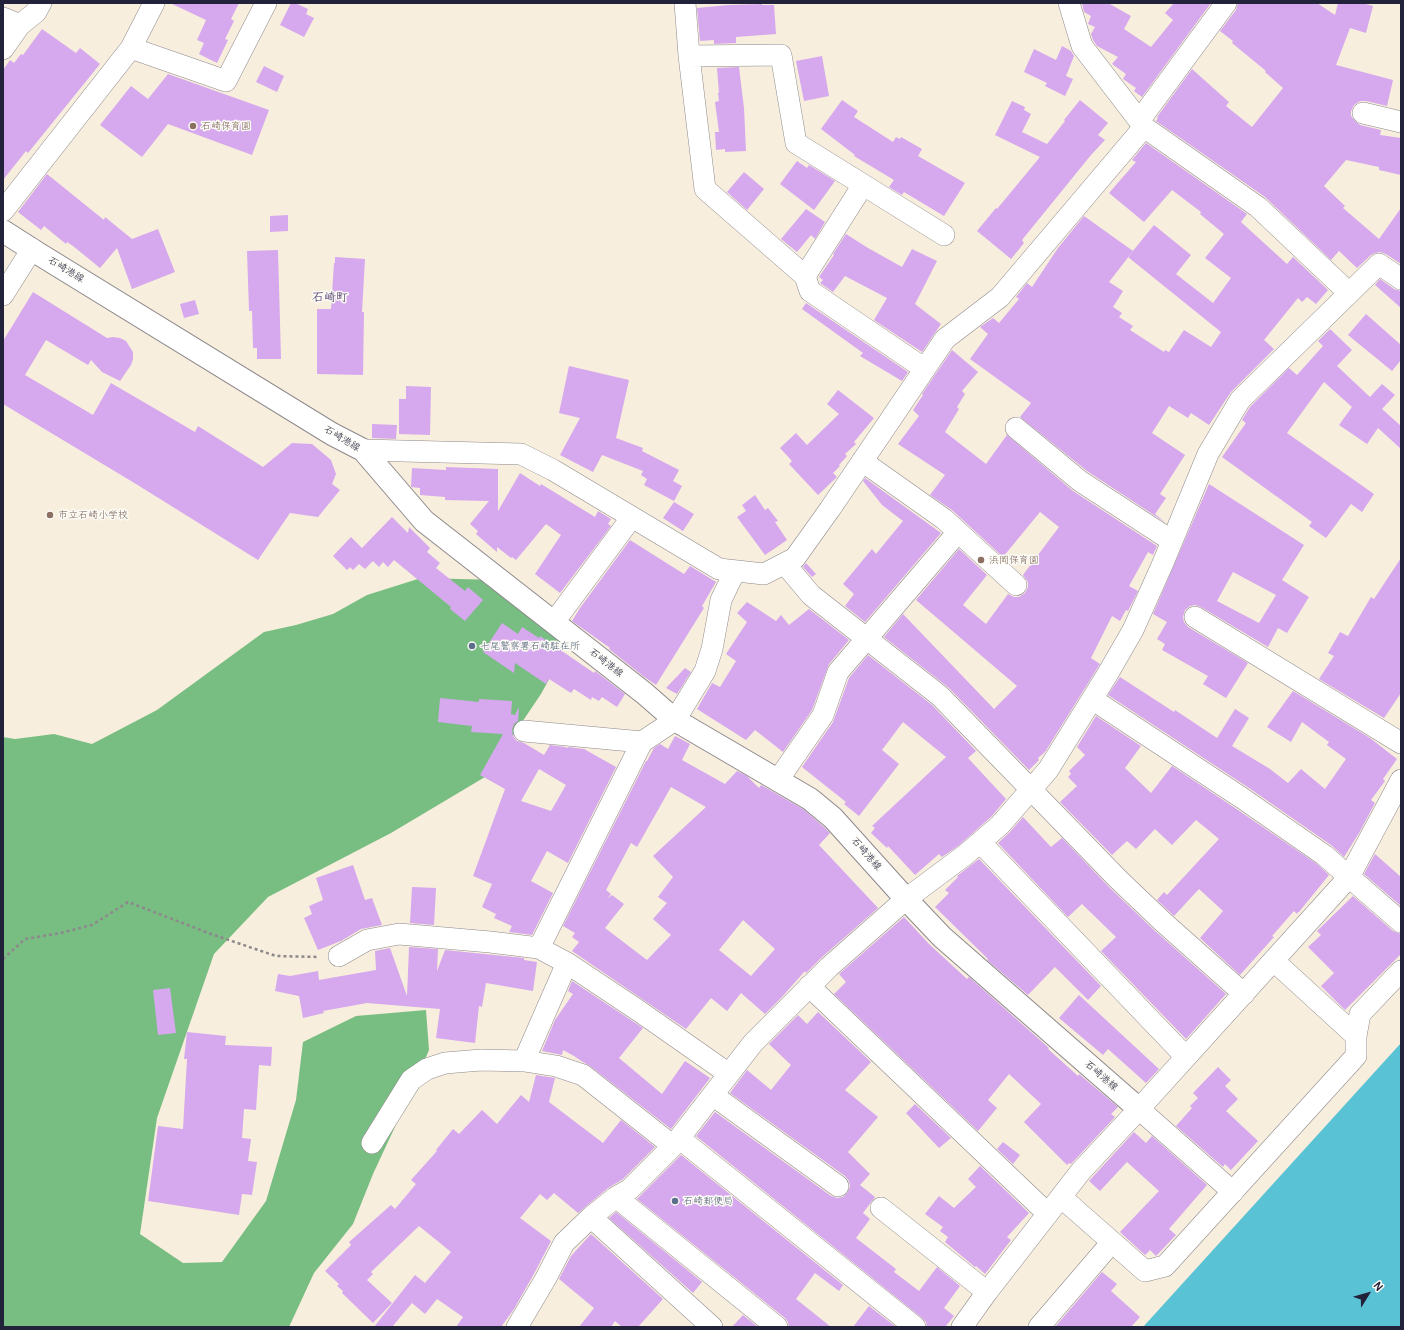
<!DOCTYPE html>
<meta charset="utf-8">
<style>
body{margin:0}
#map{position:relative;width:1404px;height:1330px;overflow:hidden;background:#f8eedd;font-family:Pangolin,sans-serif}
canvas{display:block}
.frame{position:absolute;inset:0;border:4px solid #22223b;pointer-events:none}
.north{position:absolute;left:1348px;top:1274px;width:40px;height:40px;-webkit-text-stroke:3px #fdfcf7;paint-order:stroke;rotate:53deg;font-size:11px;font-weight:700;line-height:16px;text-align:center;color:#22223b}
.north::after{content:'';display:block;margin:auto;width:14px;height:18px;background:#22223b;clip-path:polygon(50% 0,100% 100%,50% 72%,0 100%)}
</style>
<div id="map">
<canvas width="1404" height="1330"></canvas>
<div class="frame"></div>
<div class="north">N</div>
</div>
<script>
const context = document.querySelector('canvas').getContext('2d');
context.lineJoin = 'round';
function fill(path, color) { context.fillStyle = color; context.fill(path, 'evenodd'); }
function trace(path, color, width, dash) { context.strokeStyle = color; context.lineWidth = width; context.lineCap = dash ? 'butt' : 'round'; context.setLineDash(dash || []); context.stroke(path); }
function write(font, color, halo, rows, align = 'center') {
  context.font = font + ' Pangolin,"Klee One",sans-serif'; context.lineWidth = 3; context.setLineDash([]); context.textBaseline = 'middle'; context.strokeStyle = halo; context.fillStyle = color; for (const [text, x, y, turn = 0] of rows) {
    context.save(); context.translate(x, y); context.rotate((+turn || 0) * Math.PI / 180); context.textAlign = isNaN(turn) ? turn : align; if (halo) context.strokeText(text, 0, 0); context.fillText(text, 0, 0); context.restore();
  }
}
fill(new Path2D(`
 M421,578L497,580L547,607L563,654L541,694L485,777L391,833L268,897L214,954L157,1118L140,1234L183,1263L222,1262L266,1201L296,1100L303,1042L356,1016L426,1010L429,1050L400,1116L373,1174L353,1224L314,1273L289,1327H3V737L15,739L54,734L92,744L157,710L264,632L296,625L333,614L367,595Z`), '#78be82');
fill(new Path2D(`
 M1401,1043V1327H1143Z`), '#59c2d5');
fill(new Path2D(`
 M170,3H239L231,19L234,21L225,39L228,40L217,63L199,54L204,43L197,40L206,20Z
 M291,3H295L308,9L306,14L314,18L304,37L280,25Z
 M1082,3H1108L1131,16L1124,29L1151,47L1173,20L1165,13L1174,3H1211L1142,97L1134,91L1136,88L1123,79L1126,74L1112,64L1118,57L1097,46L1093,40L1091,34L1095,27L1088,24L1091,16L1084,12Z
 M1238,3H1317L1335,15L1338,3H1362L1373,6L1366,33L1350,28L1336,65L1393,80L1387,106L1366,101H1360L1354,105L1351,111V116L1355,121L1360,125L1381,130L1380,135L1401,138V175L1379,170V167L1346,160L1324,186L1345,206L1343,208L1379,239L1401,208V264L1386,254L1380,252L1375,253L1371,255L1357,268L1339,251L1331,260L1265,197L1156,121L1158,118L1157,117L1192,69L1229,102L1226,106L1252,127L1283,88L1265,72L1266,71L1232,43L1233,41L1220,31L1236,10Z
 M762,4V5H774L776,34L736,37V43L714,44V40L700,41L697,8L728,5Z
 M42,29L76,53L80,48L100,64L28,153L26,151L3,180V70L10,60L14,63L21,54L23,55Z
 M1062,46L1071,51L1074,56L1066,76L1073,79L1065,96L1045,86L1047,83L1024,72L1034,49L1056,60Z
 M822,56L829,96L804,101L796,61Z
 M264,66L284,76L277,92L256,82Z
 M739,67L744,108L746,151L725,152V149L716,150L715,132H719L715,102L719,101L718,93H719L717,68Z
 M168,74L269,110L252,155L168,124L142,157L100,125L131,86L148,99Z
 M842,100L858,111L854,117L893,142L896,137L900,139L901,137L922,149L918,156L965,183L944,216L904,192L902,195L889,187L894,180L854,156L855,155L821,129Z
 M1080,100L1108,123L1098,135L1105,140L1091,155L1022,240L1024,243L1011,259L977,231L996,208L997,209L1040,157L995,135L1012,101L1025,107L1024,110L1031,114L1022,132L1047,144L1065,121L1064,120Z
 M1146,143L1247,214L1241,222L1287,264L1293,257L1328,290L1316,304L1307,297L1302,302L1298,298L1264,340L1274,349L1231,392L1209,425L1191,413L1188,418L1169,406L1152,433L1185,455L1160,494L1166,498L1155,514L1166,523L1087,471L1020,417L1031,403L970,359L988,334L980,327L993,318L999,323L1019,299L1016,297L1027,283L1032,287L1058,248L1084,216L1133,251L1109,282L1123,291L1113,307L1122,313L1119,317L1133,326L1130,330L1164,352L1165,350L1169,352L1184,330L1211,347L1221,332L1128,257L1154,225L1191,255L1176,274L1213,303L1231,278L1205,258L1224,234L1200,214L1201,212L1172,190L1144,222L1109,193L1136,162L1132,160Z
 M797,161L807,168L809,165L835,181L814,210L780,184Z
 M744,172L764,189L747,210L727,192Z
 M47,174L104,220L105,217L132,239L158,229L175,272L132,289L117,248L100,268L73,246L67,242L66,244L44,226L41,230L18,212Z
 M806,209L825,222L815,239L811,235L797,252L781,239Z
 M288,215V231L270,232V216Z
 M846,234L868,248L902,267L912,249L937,261L915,304L941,324L922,352L874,320L887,298L845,276L833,292L820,283L823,280L819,277L834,255L833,254Z
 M278,250L281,359H257V348H253L252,311H249L247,251Z
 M335,257L365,259L362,312H364L363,375L317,374V309H331L334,263H335Z
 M1380,279L1394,289L1401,291V308L1375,285Z
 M33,292L107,338L113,337L120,338L126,341L133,352V359L131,365L120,381L102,372L91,360L88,365L46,340L25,375L93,415L111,383L195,432L198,426L263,467L292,443L312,444L331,460L336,474L332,484L340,490L318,517L290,513L258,560L136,484L3,404V341Z
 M195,300L199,314L184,318L180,304Z
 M806,303L908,372L902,381L860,356L863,353L802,309Z
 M1366,314L1401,345V360L1392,371L1348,335Z
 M1330,329L1352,350L1337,366L1370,397L1382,384L1395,395L1382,409L1401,426V449L1378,428L1367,444L1339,425L1352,407L1324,382L1287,433L1374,494L1362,512L1351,504L1326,538L1309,526L1312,522L1222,457L1246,423L1242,420L1250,407L1289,368L1297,375L1323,346L1318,341Z
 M952,350L978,372L962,391L965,394L957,407L959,409L945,432L986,464L1007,435L1073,491L1157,546L1153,555L1148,552L1129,586L1138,591L1128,611L1126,610L1120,621L1112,616L1091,658L1100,664L1045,752L1038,758L1039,760L1029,770L949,688L884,637L903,614L994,709L1017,686L916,600L905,613L959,549L987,575L963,605L986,624L1008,594L1014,597H1019L1025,593L1028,587V582L1023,575L1059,527L1040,512L1003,557L952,510L930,495L945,475L898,444L919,416L913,410L923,395L922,394Z
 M569,366L629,380L616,438L643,448L642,451L679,470L673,481L682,486L674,501L644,485L647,479L641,475L643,471L602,455L593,472L560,455L580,418L559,413Z
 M406,386L431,387L430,435L399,434V399H406Z
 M838,390L874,418L854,442L856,444L845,454L847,456L839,465L840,466L833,473L837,477L818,495L789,464L792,461L780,448L796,433L807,445L839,414L827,404Z
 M372,424L397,425L396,439L372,438Z
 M446,467L498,469V511L520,473L540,486L541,484L595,517L598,511L611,519L608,524L611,526L560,593L535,574L561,535L546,524L516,560L512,557L511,558L497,547V552L476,534L478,531L470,524L489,501L445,500V497L420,495V488L411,487L412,468L446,470Z
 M865,478L941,533L865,622L845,606L854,594L843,584L872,549L876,554L903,521L882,505L863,481Z
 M1209,484L1304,545L1282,580L1309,597L1287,633L1278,628L1268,647L1201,607L1195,605L1190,606L1185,610L1183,617L1184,622L1188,627L1248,663L1226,698L1203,684L1208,676L1162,650L1165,644L1157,639L1167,622L1153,614ZM1233,572L1276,595L1259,623L1217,601Z
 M755,495L765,510L768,508L778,521L775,522L787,540L765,555L737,517L746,511L742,505Z
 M674,502L694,514L683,531L663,518Z
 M392,517L408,533L409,527L430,548L427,552L440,563L436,568L465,591L468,587L483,600L465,621L450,609L451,607L394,560L388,567L383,562L379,567L373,561L365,569L359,564L353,570L350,567L347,570L333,556L351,537L362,548Z
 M630,540L684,574L690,566L716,582L702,606L704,608L656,685L643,676L609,649L610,648L572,621L580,608Z
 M1401,558V693L1384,718L1319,679L1334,656L1328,653L1340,632L1348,636L1371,597L1374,599Z
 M806,563L816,574L812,577L803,567Z
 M747,602L776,621L781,615L789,625L809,609L849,640L829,664L812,710L783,752L755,730L746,740L697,709L712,683L720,687L736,661L726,654L747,622L737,613Z
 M502,623L518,634L522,627L539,638L540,636L594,673L595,671L625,694L617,707L602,697L599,701L592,697L591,700L574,689L571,693L549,679L546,684L515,663L514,673L483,652Z
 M868,655L932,705L976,751L968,758L1006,799L992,816L958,846L942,857L939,854L915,875L888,846L887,848L871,833L875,828L872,826L946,757L903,722L882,750L899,764L859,816L844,804L846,802L802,767L833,722L849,678Z
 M685,668L691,672L677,694L666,688Z
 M1120,677L1174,712L1175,710L1217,738L1235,709L1249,718L1232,746L1270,769L1288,783L1301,769L1325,789L1346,759L1327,745L1329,742L1302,722L1291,742L1267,727L1293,691L1370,738L1397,759L1383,779L1385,781L1371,800L1375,803L1359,833L1344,857L1331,845L1249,788L1108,695Z
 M440,698L479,702V699L512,701L511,714L515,715L519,707L518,721L514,724L512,730L513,736L517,741L524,743L544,755L550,745L565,747L568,748V747L584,749L616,767L568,863L547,851L531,881L553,893L532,935L509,932L512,926L494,918L496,914L482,907L492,884L473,876L505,789L480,775L503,734L471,732L472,726L438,722ZM539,769L566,785L551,811L521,801Z
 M1096,716L1141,746L1125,768L1151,793L1172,766L1235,808L1317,864L1329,875L1299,912H1298L1297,914L1294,911L1272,936L1274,937L1240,975L1200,938L1223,911L1199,889L1174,916L1157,900L1164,892L1167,895L1219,839L1196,820L1172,845L1155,829L1136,849L1127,841L1112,855L1060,802L1077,786L1068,777L1071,774L1069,771L1085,755L1077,747Z
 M675,736L690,744L682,760L725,784L737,771L747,776L759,788L761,785L803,809L824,827L830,833L819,845L878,908L821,958L806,973L805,971L781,998L765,1014L741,993L727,1011L711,998L686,1029L572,951L579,942L572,937L575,933L563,926L646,761H647L654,748L660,744L668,749ZM671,787L706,807L653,856L673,877L658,897L667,903L653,919L671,935L647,960L605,928L624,904L612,895L608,898L611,894L606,890L631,843L637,847ZM743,920L775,949L751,976L719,950Z
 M1023,817L1051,847L1062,838L1110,888L1154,930L1226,994L1186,1039L1101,951L1116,937L1082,904L1068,917L998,843L1009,833Z
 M1375,854L1401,877V906L1364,874Z
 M979,859L1101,986L1088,1000L1055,967L1028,995L987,960L988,959L935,907L949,893L945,890L958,877L957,876Z
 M353,865L365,900L372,898L382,925L361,929L341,941L318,950L304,918L312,914L309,906L323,900L316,878Z
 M412,887L436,888L434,925L410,923Z
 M1353,896L1393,931L1401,934V954L1345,1010L1321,986L1334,973L1308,947L1321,935L1317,931Z
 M904,917L929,944L967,979L969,977L1049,1048L1048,1049L1078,1076L1079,1074L1118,1107L1111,1114L1115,1117L1071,1164L1069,1163L1067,1165L1024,1122L1041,1104L1009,1074L988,1100L997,1108L978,1131L834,994L846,982L839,974Z
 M409,947L438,949L437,971L445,950L524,958V960L537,962L533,991L486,983L482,1007L479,1006L475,1043L436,1038L440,1009L367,1003L323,1011L324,1013L303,1018L299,996L275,991L278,974L290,976L318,971L319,980L376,970L375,951L390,948L407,996Z
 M572,981L643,1028L619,1058L662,1094L685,1061L710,1078L671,1129L590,1066L583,1062L574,1056L563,1050L562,1055L542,1051L555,1020L573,994L568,991Z
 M170,988L176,1033L158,1035L153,990Z
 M1079,995L1159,1069L1146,1083L1108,1049L1103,1055L1059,1018Z
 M818,1012L871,1062L845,1090L878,1117L848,1152L870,1174L860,1185L875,1197L863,1213L870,1219L856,1238L896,1269L894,1272L919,1291L937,1267L960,1286L944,1308L954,1316L945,1327H927L926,1322L922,1318L696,1136L715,1112L831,1196L837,1198L843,1197L847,1193L850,1187L849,1181L845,1176L730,1093L747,1070L771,1090L791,1065L769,1044L798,1015L807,1024Z
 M187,1032L226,1036L225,1045L272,1047L271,1066L259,1065L256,1110L244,1109L242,1138L251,1139L248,1161L257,1162L252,1195L242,1194L239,1215L148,1201L158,1126L183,1129L187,1059H184Z
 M1218,1067L1231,1080L1225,1086L1238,1099L1226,1111L1258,1141L1231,1170L1225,1164L1223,1167L1176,1126L1192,1108L1190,1106L1198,1098L1193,1093Z
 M536,1075L555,1078L549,1102L603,1143L621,1120L655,1147L623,1179L608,1188L578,1213L554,1193L547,1200L540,1194L520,1218L551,1241L535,1272L514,1309L501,1327H456L463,1317L437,1299L425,1314L412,1303L392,1327H374L415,1275L425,1283L451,1252L419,1226L371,1272L373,1274L367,1280L392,1303L373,1323L342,1293L343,1291L337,1286L339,1284L325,1271L351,1245L349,1242L391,1205L395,1209L416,1184L411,1180L437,1151L436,1150L453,1129L459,1134L482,1110L497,1124L521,1095L529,1102Z
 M915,1104L951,1138L939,1148L906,1113Z
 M1134,1132L1146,1143L1152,1136L1207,1185L1169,1229L1176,1235L1156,1256L1150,1250L1145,1255L1120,1232L1159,1191L1127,1162L1100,1191L1089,1181Z
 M1003,1142L1020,1155L1013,1164L997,1149Z
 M681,1155L843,1285L839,1291L815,1273L796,1299L831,1327H789L788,1322L785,1318L637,1199Z
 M980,1166L1029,1213L1007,1237L1011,1240L985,1274L976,1266L975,1267L945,1242L948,1237L940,1231L943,1227L925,1214L939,1196L954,1208L976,1187L968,1179Z
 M616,1212L702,1282L693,1293L609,1218Z
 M591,1234L663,1299L638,1327H622L615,1321L611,1327H579L594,1308L559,1279L571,1256Z
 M1102,1272L1117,1284L1111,1291L1140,1317L1131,1327H1055Z
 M869,1306L896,1327H853Z
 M743,1315L758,1327H732Z`), '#d6a8ee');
const minor = new Path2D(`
 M685,3L689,56L705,189L805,276L810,291L925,369
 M1069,3L1082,46L1144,127L1258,207L1349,293
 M3,18L20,25L3,49
 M20,25L36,12L41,3
 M131,48L226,81L266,3
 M689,56L781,55L796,143L944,235
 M1363,113L1401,122
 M1139,121L1226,3
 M3,211L131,48L154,3
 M805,276L863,185
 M3,295L32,249
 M1016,428L1080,481L1172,541
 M363,450L521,454L553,470L719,569L764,574L795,558L830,509L945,339L1000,297L1144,127
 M862,461L944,519L1016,585
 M785,564L811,595L940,696L1118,879L1162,921L1244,994
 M1195,617L1401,743
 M554,622L632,517
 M1092,699L1242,798L1324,855L1401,922
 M524,731L642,742
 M778,780L823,715L838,672L958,532
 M980,842L1186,1057
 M539,948L642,742L675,720L705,671L712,649L721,600L735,571
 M339,956L367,940L399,934L490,942L539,948L567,963L639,1011L729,1074
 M809,986L1048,1214
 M1356,1036L1360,1014L1401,971
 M524,1061L567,963
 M714,1096L838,1186
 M1139,1109L1233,1192
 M679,1138L915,1327
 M372,1143L411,1080L427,1069L445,1063L481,1060L524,1061L556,1066L583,1075L673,1146
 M616,1197L777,1327
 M1061,1197L1145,1271L1165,1266L1356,1056V1036L1274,961
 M881,1208L987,1292
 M591,1217L712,1327
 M517,1327L546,1278L564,1243L591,1217L616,1197L630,1189L673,1146L753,1043L829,967L906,899L965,855L1000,825L1048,770L1107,675L1133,630L1163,563L1208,454L1240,400L1379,264L1401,279
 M962,1327L987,1292L1081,1171L1139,1109L1349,877L1401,780
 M1039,1327L1112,1242`);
const major = new Path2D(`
 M3,231L39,254L332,434L363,450L424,521L644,693L675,720L810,799L833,818L906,899L942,937L1139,1109`);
trace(minor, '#8d888c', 22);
trace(major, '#8d888c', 24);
trace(new Path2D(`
 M3,959L25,939L61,933L92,925L128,902L211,934L276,956L319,957`), '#8d888c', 2.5, [3, 3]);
trace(minor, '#fff', 21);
trace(major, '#fff', 22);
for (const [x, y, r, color] of [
 [193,126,4,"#8d6e63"],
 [50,515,4,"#8d6e63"],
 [981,560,4,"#8d6e63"],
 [472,646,4,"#5c6f8a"],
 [675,1201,4,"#5c6f8a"]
]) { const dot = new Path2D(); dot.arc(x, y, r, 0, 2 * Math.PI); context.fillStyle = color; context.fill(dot); trace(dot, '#fdfcf7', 1.5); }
write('10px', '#785e54', '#fdfcf7', [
 ["石崎保育園",201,126],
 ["市立石崎小学校",58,515],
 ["浜岡保育園",989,560]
], 'left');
write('10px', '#22223b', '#fdfcf7', [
 ["石崎港線",66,270,31],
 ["石崎港線",342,439,31],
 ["石崎港線",606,663,38],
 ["石崎港線",866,854,49],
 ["石崎港線",1101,1076,41]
]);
write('10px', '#4e5e75', '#fdfcf7', [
 ["七尾警察署石崎駐在所",480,646],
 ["石崎郵便局",683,1201]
], 'left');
write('bold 12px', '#61517a', '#fdfcf7', [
 ["石崎町",330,298]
]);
</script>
